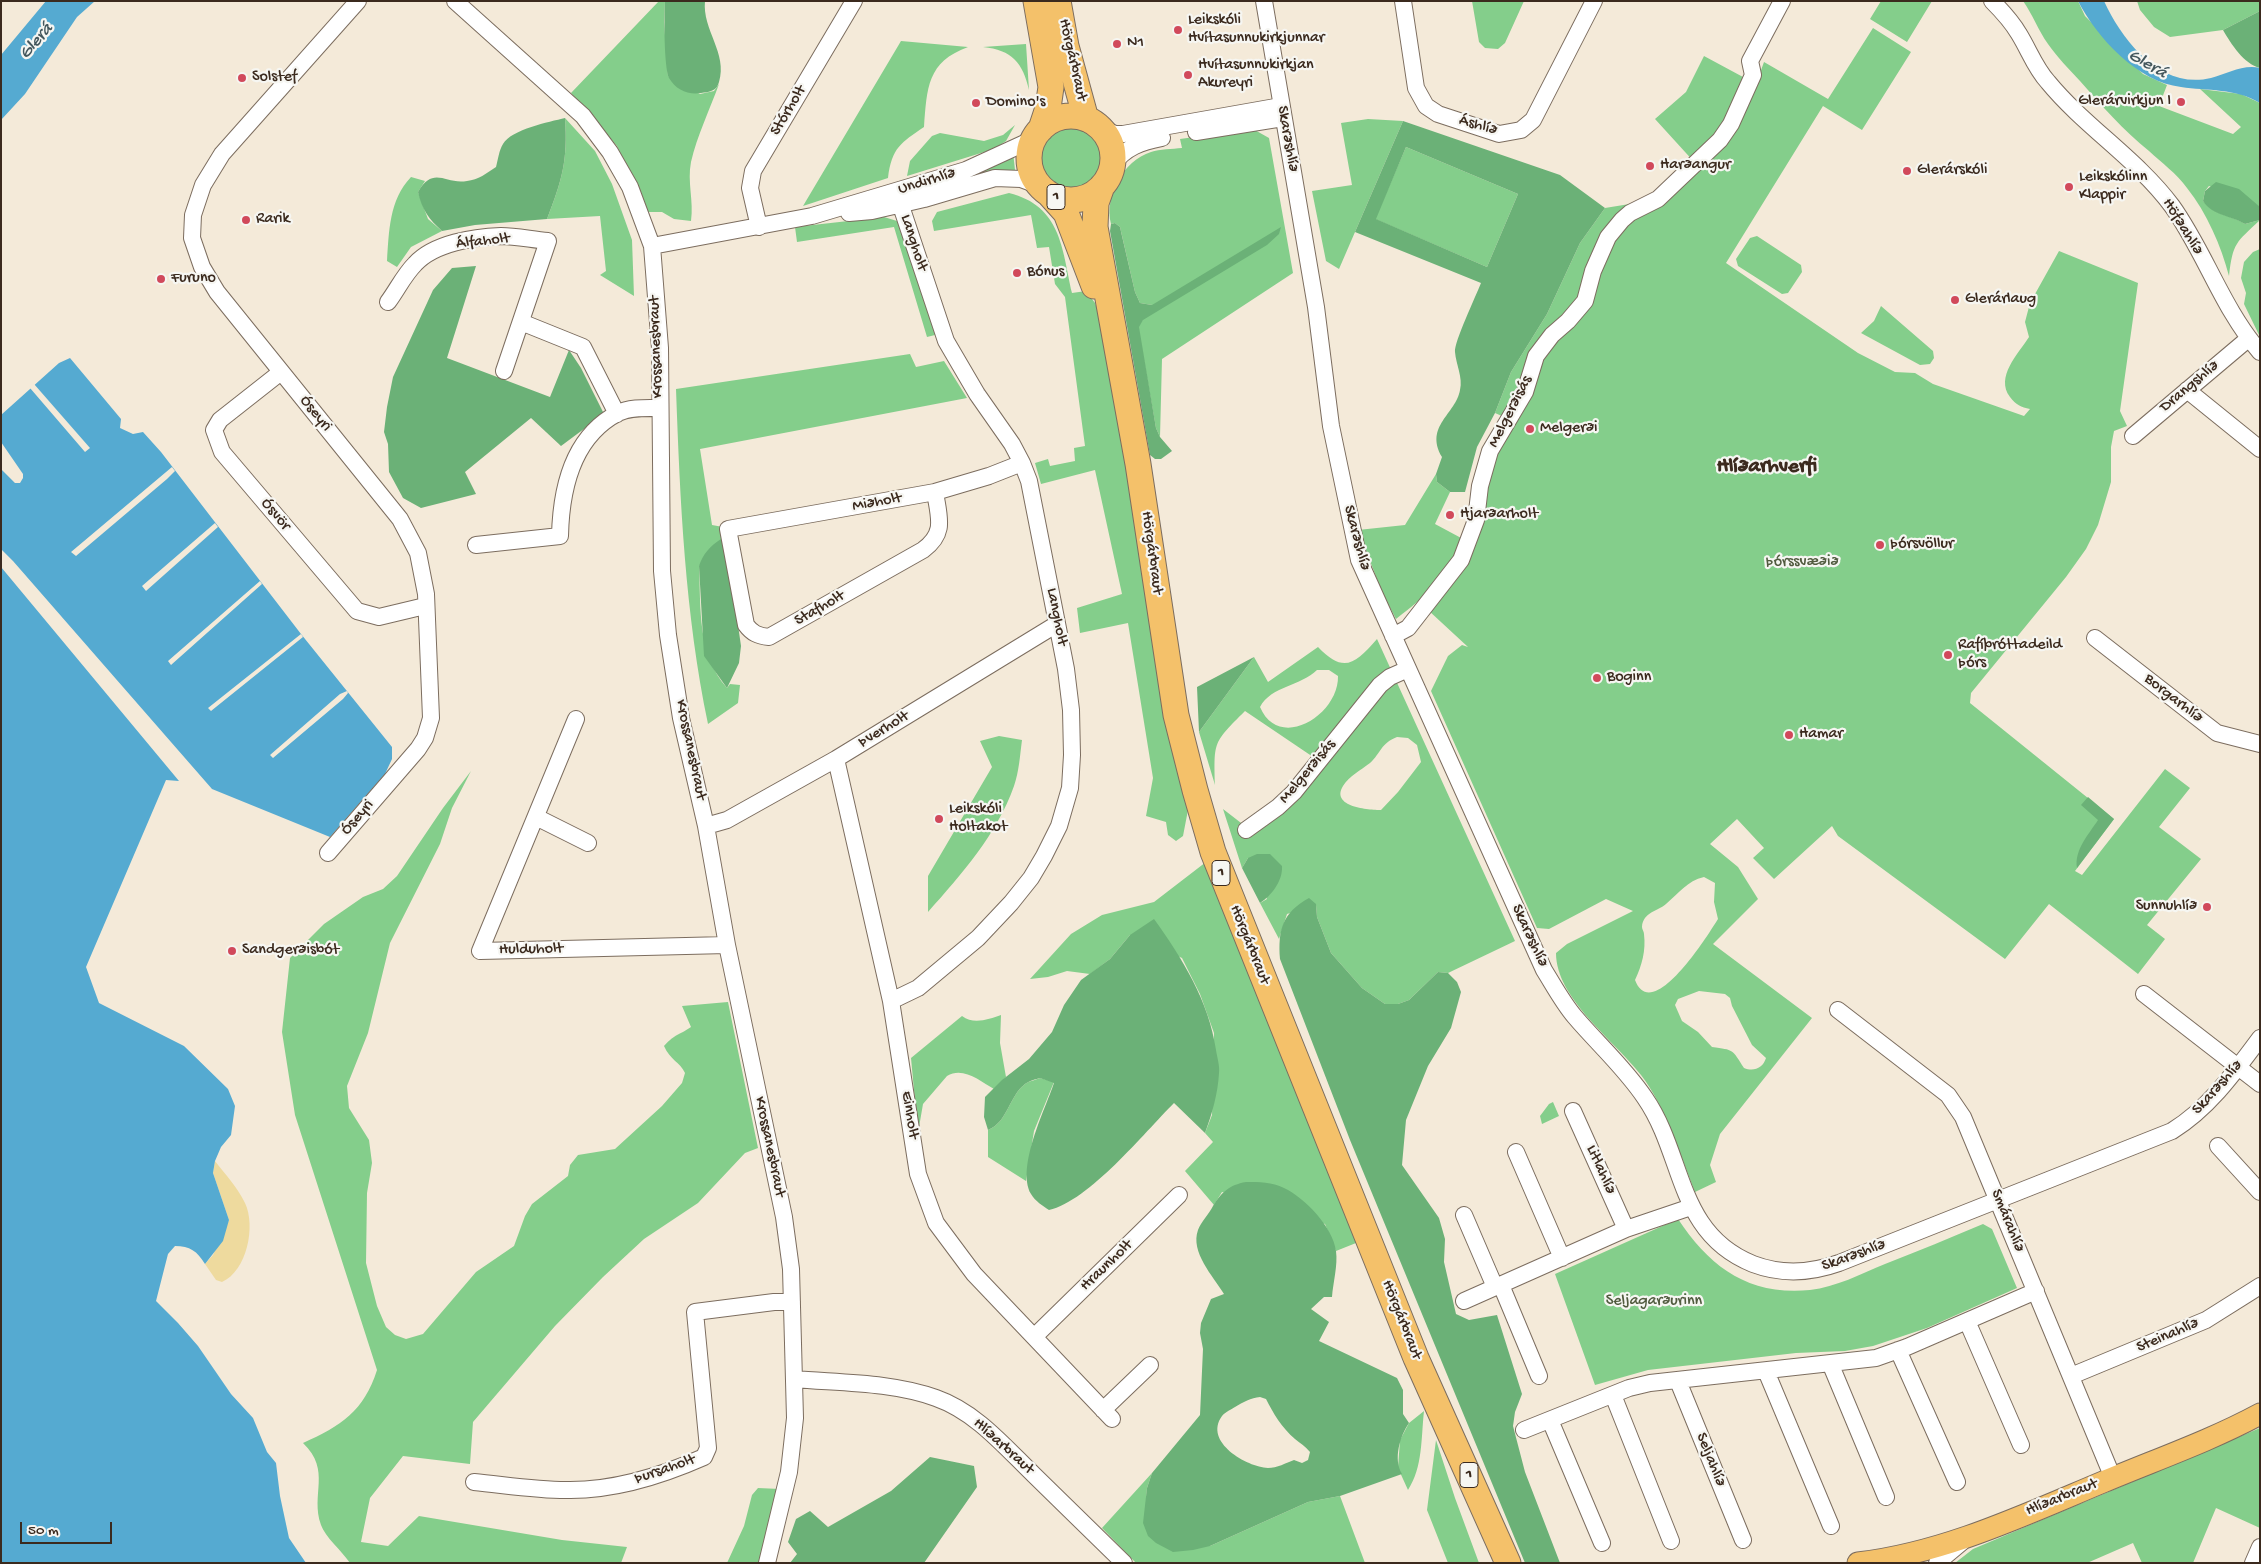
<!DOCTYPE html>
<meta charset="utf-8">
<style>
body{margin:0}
#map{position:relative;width:2261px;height:1564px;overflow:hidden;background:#f4ead9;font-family:"Gochi Hand",sans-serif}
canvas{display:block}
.frame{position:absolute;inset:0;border:2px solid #3b2a1e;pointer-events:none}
.scale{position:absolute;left:20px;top:1522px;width:92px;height:22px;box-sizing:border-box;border:2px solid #3b2a1e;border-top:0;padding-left:6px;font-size:15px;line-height:18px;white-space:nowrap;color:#3b2a1e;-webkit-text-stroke:4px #f6f6f2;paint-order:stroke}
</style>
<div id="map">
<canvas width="2261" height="1564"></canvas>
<div class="frame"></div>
<div class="scale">50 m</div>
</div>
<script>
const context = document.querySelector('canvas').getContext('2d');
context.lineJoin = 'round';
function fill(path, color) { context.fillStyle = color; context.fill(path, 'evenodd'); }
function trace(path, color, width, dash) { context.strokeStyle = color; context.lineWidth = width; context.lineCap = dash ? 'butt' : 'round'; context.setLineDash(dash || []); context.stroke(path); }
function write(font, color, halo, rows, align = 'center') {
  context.font = font + ' "Gochi Hand",sans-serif'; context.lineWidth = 4.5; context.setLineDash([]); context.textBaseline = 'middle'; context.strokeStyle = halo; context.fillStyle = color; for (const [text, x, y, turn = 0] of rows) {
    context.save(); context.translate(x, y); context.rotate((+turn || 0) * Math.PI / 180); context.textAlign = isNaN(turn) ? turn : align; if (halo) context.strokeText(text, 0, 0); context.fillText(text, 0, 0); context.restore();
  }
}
fill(new Path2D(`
 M659,1H665L664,22L668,76L700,94L714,91L719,84C710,109 697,136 691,162C687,182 694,201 691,221L674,219L662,212H647L617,146L571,93Z
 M1472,1H1524L1505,43L1498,49L1485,48L1479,42Z
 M1881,1H1932L1907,42L1870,19Z
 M2023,1H2078L2085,16L2143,74L2167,85L2159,106L2233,134L2241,127L2200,89L2241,94L2260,103V207L2250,201L2209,186L2205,191L2203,201C2219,218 2227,213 2245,224L2260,220C2236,243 2233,242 2229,276C2221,246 2207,213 2187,188C2176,173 2162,163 2149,151C2124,131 2101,105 2080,81C2069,69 2057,57 2048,44C2038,30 2033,15 2023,1Z
 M2137,1H2260V11L2223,30L2170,37L2154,27L2140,10Z
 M1873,28L1911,52L1862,130L1823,106L1726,263L1858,353L1895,372L1915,373L1933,384L2024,416L2030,409C2021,407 2016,405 2010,397C1995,377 2018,354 2029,337L2025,322L2030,303L2059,251L2138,283L2120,411L2127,426L2114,431L2111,447V482L2098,525L2086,549L2066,577L1971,693L1970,703L2114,819L2075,871L2082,875L2165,769L2190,788L2159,827L2201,859L2147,925L2165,939L2138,974L2049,904L2005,959L1838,836L1832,826L1774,879L1753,858L1764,848L1737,819L1710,844L1738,867L1758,899L1713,944L1812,1018L1720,1134L1710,1165L1716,1182L1695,1192C1681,1157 1664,1104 1641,1075C1615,1041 1556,999 1556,953L1567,944L1633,911L1606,899L1549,929L1537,928L1431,691L1448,656L1462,645L1468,647L1428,610L1468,557L1490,466L1511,420L1495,413L1511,372L1547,314L1580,243L1605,208L1648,201L1696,164L1655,119L1686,92L1704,56L1756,84L1764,62L1828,99ZM1704,877L1715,883L1714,902L1718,919C1708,935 1652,1025 1635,980C1642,965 1646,951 1644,934C1644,932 1642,929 1642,927C1643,912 1658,911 1666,904C1679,893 1687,881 1704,877ZM1699,991L1725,994L1730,998L1732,1006L1752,1045L1766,1058C1763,1068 1754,1072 1744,1068C1732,1049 1734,1050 1712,1047L1698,1032L1682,1021L1675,1005L1678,999Z
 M901,41L968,47C927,62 927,88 924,127C901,143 892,147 888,178L803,206Z
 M1026,44L1029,90C1023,63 1012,50 983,47Z
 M565,118L595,151L612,184L632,240L634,296L600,275L606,271L600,216L547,219C562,180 568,161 565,118Z
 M1368,119L1403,121L1339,269L1326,261L1312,191L1352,185L1341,123Z
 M1015,125L1006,141L994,149L907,176L910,161L932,136L940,133L984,141L1003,135Z
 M1038 158a32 32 0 1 1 64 0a32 32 0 1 1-64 0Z
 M1253,129L1269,138L1293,273L1162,359L1160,437L1156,428L1138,327L1152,305L1140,303L1135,292L1120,227L1115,223L1111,224C1104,196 1123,161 1151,152C1160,149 1172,149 1182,148L1180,139Z
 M1406,147L1518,194L1487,267L1375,219Z
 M1013,152L1015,170L989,171L931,189Z
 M411,177L425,181L418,192L428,219L442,231L411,247L397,267L387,261C389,232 389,200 411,177Z
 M1009,193C1061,206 1062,248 1072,293L1086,291L1095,303L1101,319L1188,810L1183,836L1176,841L1168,835L1166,822L1146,816L1153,778L1128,623L1080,633L1077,608L1122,594L1095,470L1041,484L1035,463L1048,459L1050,466L1075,461L1074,448L1085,446L1065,297L1055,284L1049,247L1037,248L1031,215L934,231L932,221L937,212Z
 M884,217L897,221L902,227L935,335L927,337L894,227L797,242L795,227Z
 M1757,236L1801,265L1802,272L1788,293L1782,294L1738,266L1736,259L1750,238Z
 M2260,249V337L2244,304L2246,293L2241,278L2244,262L2253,252Z
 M1881,306L1933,351L1934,358L1930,364L1920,365L1861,333L1874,321Z
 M910,354L916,367L944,361L967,398L700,449L712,525L723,527L726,542L699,566C701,609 697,654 727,688L730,684L740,685L738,703L708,724C685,614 680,501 676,389Z
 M1436,474L1437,482L1450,492L1435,524L1463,539C1460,546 1458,554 1454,561C1444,582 1414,605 1396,619L1382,592L1358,530L1405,525Z
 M1377,639L1515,941L1448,973L1438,972L1409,1000L1398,1004H1385L1362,988L1331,953L1317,917L1316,905L1287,914L1279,939L1260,903L1267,899L1248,858L1242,868L1223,809L1245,826L1322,763L1245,711C1213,743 1214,741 1215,785L1199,732L1254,657L1268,682L1318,647C1344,674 1355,664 1377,639ZM1317,670H1329L1338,676C1339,715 1279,752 1260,707C1271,686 1301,686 1317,670ZM1397,737L1408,738L1417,745L1421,762L1398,792L1381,810C1369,810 1330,807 1343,786C1349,776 1361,770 1370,763C1381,753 1381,743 1397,737Z
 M999,736L1022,740C1020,755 1019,772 1014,786C997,834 962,874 928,912V876L992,767L980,741Z
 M471,771L452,808L440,844L390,943L368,1033L347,1086L349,1108L369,1140L372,1163L367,1193L366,1263L377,1306L386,1327L395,1335L406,1339L423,1334L476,1272L514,1246L525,1216L532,1204L568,1176L570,1165L578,1155L615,1149L662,1106L682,1083L685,1073C680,1062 670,1060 664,1046C676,1033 678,1036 691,1027L682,1006L728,1002L758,1148L745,1153L698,1203L644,1239L603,1277L555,1326L473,1422L470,1464L403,1456L370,1498L361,1542L388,1546L419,1516L562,1540L627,1547L621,1563H350C342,1551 325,1537 321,1525C310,1494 332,1471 303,1443C341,1426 364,1411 377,1370L295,1115L282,1032L290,958L324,924L363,897L383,889L397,876L443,808Z
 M1206,862L1356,1243L1336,1251L1325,1224L1222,1192L1214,1205L1185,1171L1213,1142L1205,1133L1212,1115L1214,1033L1200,994L1182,958L1130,935L1110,959L1090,974L1067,971L1048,977L1030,979L1071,934L1102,915L1154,902Z
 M1001,1015L1000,1043L1006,1077L994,1089C980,1081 963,1066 947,1076L923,1104L918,1133L911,1058L962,1016C974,1025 989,1019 1001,1015Z
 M1040,1078L1054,1082L1034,1131L1026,1181L988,1157V1130C1008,1122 1009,1096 1025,1084C1029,1081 1036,1080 1040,1078Z
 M1553,1102L1559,1116L1542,1124L1540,1116L1549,1104Z
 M1678,1219C1710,1267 1748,1296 1810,1290C1836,1287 1861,1274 1885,1264C1918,1251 1950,1238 1983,1224L1992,1229L2017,1288L1927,1328L1873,1346L1845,1351L1796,1353L1648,1370L1595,1385L1555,1274Z
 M1424,1411C1421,1438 1423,1467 1408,1490L1398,1468L1400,1440L1409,1423Z
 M2260,1428V1528L2216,1508L2193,1563H2142L2133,1543L2087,1563H1955L1973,1549Z
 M1436,1440L1455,1498L1479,1563H1448L1427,1510Z
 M1152,1473L1147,1488L1146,1500L1210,1546L1308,1502L1340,1496L1365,1563H1136L1102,1528Z
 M758,1488L780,1489L759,1563H727L744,1526L752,1495Z`), '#84ce8b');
fill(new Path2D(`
 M665,1H705C702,30 728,53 719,82C717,91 709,92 701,93C688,95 676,90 669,78C664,68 664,14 665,1Z
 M2260,11V68C2244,64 2231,44 2223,30Z
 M565,118C568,161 562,180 547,219L475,225L442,231C429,219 422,210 418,192C434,165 445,185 467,181C478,180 487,173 496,167C498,160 499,150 503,144C512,129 549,122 565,118Z
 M1403,121L1560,175L1605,208L1580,243L1547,314L1511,372L1495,413L1477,447L1465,492H1450L1437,482L1436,474L1442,457C1424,426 1456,414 1460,390C1463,377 1456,365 1455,352C1454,342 1476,296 1481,283L1355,232ZM1406,147L1518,194L1487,267L1376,219Z
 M2216,182L2239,189L2260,207V220L2245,224C2230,215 2213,216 2203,201L2205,191Z
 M1115,223L1120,227L1122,236L1135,292L1140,303L1152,305L1281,227L1279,234L1267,245L1143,320L1139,327L1156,428L1160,437L1172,451L1161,459H1155L1150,455L1110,231L1111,224Z
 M476,266L447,358L550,397L569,350L581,368L604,414L561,446L531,418L465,472L476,494L421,508L403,498L389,472L388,444L384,432L387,407L393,377L433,290L452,268Z
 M721,539L726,542L741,646L739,663L727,688L704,656L699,566C703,554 710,546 721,539Z
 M1254,657L1199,732L1197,687Z
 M2088,797L2114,819L2077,868C2074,850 2089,834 2098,820L2081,805Z
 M1257,854H1270L1282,866C1283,881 1271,896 1260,903L1242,868L1248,858Z
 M1309,898L1316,904L1317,917L1331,953L1362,988L1385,1004H1398L1409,1000L1438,972L1448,973L1457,982L1461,992L1451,1028L1428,1066L1406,1120L1402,1165L1439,1218L1445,1239L1444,1262L1456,1314L1469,1320L1497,1315L1522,1394L1515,1412L1513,1426L1525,1472L1560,1563H1525L1350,1140L1280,959C1278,930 1282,913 1309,898Z
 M1154,919C1182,958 1209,1001 1216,1050C1217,1057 1220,1066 1219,1073C1218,1093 1212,1114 1205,1133L1174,1103C1144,1133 1089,1201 1049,1210C1043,1206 1035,1201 1031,1194C1016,1167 1045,1110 1054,1083L1040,1078C1036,1079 1029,1081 1025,1084C1009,1096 1008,1122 988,1130L984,1117L985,1097L1002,1080L1029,1059L1052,1032L1064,1005L1081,980L1110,959L1130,935Z
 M1246,1182C1259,1182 1272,1182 1284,1188C1305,1198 1333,1227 1336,1251C1338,1265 1333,1283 1332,1297H1324L1311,1309L1329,1322L1319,1341L1397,1378L1403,1390V1414L1409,1423C1400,1436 1393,1459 1402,1474L1340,1496L1308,1502L1210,1546L1193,1550L1173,1552L1156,1543L1148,1536L1143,1523L1147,1488L1152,1473L1200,1415L1203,1349L1200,1333L1201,1323L1211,1299L1224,1294C1213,1276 1190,1252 1198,1230C1201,1222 1209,1214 1213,1206C1222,1192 1229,1185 1246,1182ZM1260,1397L1266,1399C1273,1413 1282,1428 1295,1439C1300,1443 1305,1446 1310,1452L1308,1460L1302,1463L1294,1460C1286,1463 1277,1468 1268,1468C1247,1467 1203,1442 1222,1416C1225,1412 1232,1409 1235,1407C1243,1402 1251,1398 1260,1397Z
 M930,1457L974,1466L977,1487L924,1563H790L797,1554L788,1542L796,1519L810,1511L828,1527L891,1491Z`), '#6bb177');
fill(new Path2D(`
 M215,1161C225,1174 238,1188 245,1203C256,1226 247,1271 222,1282L216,1280L205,1264L213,1255L229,1220L213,1173Z`), '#eeda9e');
fill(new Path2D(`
 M46,1H95L77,17L25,94L1,120V55Z
 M2078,1H2104C2123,42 2161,90 2211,78C2227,74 2243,64 2260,68V103C2236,88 2207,91 2181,87C2138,82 2097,38 2078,1Z
 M70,358L121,419L120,428L133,434L143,432L161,452L301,634L392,747V759L385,774L330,837L212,789L13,561L1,549V469L15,483H20L23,478V474L1,442V415L59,363Z
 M1,567L179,781L166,780L86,967L99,1003L184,1046L228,1089L235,1106L231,1135L221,1147L215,1161L213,1173L229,1220L223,1241L205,1264C197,1251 190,1246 175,1246L168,1254L156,1301L178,1323L198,1346L231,1394L253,1418L267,1452L276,1463L280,1496L289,1538L306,1563H1Z`), '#55aad1');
fill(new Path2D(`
 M34,384L90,448L85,452L30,388Z
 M172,467L175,471L167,479L76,556L71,552Z
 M215,523L218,527L146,591L142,586Z
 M260,581L262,584L171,665L168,661Z
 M301,634L303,637L211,711L208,708Z
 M347,691L348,693L343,699L273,758L270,755L340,694Z`), '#f4ead9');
const minor = new Path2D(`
 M455,1L583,116L610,152L630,187L652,246L660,348L662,571L668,635L681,718L706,826L727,945L784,1217L791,1269L795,1418L789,1472L767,1563
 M1264,1L1316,307L1331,426L1359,560L1544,970C1554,986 1563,1003 1575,1017C1598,1044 1625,1068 1645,1098C1685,1156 1676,1233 1753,1264C1782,1275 1811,1273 1839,1263L2172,1131C2209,1108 2234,1073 2260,1038
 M1403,1L1416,88L1426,106L1438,114L1499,134L1521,130L1533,120L1594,1
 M1992,1C2002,11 2012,22 2019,34C2029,50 2035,68 2048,82C2085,127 2137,159 2172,206C2205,252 2222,308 2260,352
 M1099,127L1115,134H1123L1281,106
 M1196,132L1283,118
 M1112,165C1126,147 1141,142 1162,138
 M849,213L872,211L924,199L995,178L1021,179L1040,186
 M759,227L750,188L753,171L854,1
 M652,246L812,216L966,170L1027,142L1037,134
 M388,302C397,290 404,275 415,264C434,243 474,237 501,236C517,236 533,240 548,241L504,371
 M521,322L583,347L617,414
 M281,372L220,420L214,430L222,452L357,611L379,617L425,606
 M2187,390L2260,449
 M2133,436L2248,339
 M935,492C939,518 946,533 923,550L769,637C758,636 752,633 746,625L728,529L935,492L989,476L1022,463
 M476,545L560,536C561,490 572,437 618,413C630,407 646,408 659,408
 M1393,636L1408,628L1461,560L1476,520L1480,486L1490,451L1525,392L1536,356L1552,335L1568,321L1585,301L1593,271L1608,237L1622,220L1630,213L1658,199L1720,140L1731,124L1753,75L1750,61L1782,1
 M2095,638L2217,733L2260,744
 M576,719L480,951L727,945
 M836,759L891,1001L918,1174L936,1223L974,1274L1112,1419
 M536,817L588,843
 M706,826L727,820L836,759L1057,624
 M1246,830L1278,807L1294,792L1380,685L1390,677L1408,669
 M328,853L418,749L425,738L431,718L426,594L418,553L400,519L217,292L202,267L192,238L193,215L203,185L222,154L358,1
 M2144,994L2260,1084
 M891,1001L918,988L978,938L1011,903L1031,878L1044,856L1059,826L1070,788L1072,755L1071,710L1066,669L1029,481L1022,463L1012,444L977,394L946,341L896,191
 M1838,1010L1948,1095L1963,1117L2113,1478
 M1573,1111L1626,1229
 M2218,1146L2260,1192
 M1516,1152L1562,1258
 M1464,1215L1495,1287
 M1501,1285L1539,1376
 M1464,1301L1626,1229L1691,1207
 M1967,1321L2021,1445
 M1034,1337L1179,1195
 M1898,1350L1957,1482
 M1830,1363L1886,1497
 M1766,1371L1831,1526
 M2071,1376L2206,1320L2260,1286
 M794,1379C840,1383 892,1382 936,1398C976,1412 1005,1447 1034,1475C1064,1504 1094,1534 1124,1563
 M1678,1381L1743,1540
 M1613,1395L1671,1541
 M1103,1410L1150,1365
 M1550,1420L1602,1543
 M1524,1430L1629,1388L1650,1383L1876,1358L1907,1347L2036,1291
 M474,1482C505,1485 536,1490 566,1490C614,1491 661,1476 704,1457L708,1448L695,1312L774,1302H792
 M1937,1563L1962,1542
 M2253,1563L2260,1547`);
const major = new Path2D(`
 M1858,1563C1944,1553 2024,1515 2103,1482C2155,1460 2210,1441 2260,1414`);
const highway = new Path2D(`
 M1036,1L1051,87L1048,108L1041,129
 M1058,1L1066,46L1086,119
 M1029 158a42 42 0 1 1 84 0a42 42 0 1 1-84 0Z
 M1102,186L1096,203L1095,227L1138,464L1176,715L1195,790L1213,852L1416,1358L1508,1563
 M1048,193L1066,213L1094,286`);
trace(minor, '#7c6d5f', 18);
trace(major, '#7c6d5f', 23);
trace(highway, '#7c6d5f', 27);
trace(minor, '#fff', 16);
trace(major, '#f4c16a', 21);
trace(highway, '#f4c16a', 25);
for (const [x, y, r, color] of [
 [1178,30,5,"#d1495b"],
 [1117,44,5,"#d1495b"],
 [1188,75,5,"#d1495b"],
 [242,78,5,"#d1495b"],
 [2181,102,5,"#d1495b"],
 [976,103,5,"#d1495b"],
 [1650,166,5,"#d1495b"],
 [1907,171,5,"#d1495b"],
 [2069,187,5,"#d1495b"],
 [246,220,5,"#d1495b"],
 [1017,273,5,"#d1495b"],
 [161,279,5,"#d1495b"],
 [1955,300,5,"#d1495b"],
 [1530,429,5,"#d1495b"],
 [1450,515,5,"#d1495b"],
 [1880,545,5,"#d1495b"],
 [1948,655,5,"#d1495b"],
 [1597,678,5,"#d1495b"],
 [1789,735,5,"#d1495b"],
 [939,819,5,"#d1495b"],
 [2207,907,5,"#d1495b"],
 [232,951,5,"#d1495b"]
]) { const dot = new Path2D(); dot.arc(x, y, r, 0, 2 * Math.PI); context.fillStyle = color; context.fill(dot); trace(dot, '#f6f6f2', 2); }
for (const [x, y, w] of [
 [1056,197,18],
 [1221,873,18],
 [1469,1475,18]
]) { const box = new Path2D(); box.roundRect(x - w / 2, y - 12.5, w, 25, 4); context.fillStyle = '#f6f6f2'; context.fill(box); trace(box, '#3b2a1e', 1); }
write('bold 15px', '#3b2a1e', null, [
 ["1",1056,197],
 ["1",1221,873],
 ["1",1469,1475]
]);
write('16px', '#3b2a1e', '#f6f6f2', [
 ["Leikskóli",1188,21],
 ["Hvítasunnukirkjunnar",1188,39],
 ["N1",1127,44],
 ["Hvítasunnukirkjan",1198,66],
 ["Akureyri",1198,84],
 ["Solstef",252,78],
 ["Glerárvirkjun I",2171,102,"right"],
 ["Domino's",986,103],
 ["Harðangur",1660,166],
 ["Glerárskóli",1917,171],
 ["Leikskólinn",2079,178],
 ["Klappir",2079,196],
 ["Rarik",256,220],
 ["Bónus",1027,273],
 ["Furuno",171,279],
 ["Glerárlaug",1965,300],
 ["Melgerði",1540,429],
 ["Hjarðarholt",1460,515],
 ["Þórsvöllur",1890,545],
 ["Rafíþróttadeild",1958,646],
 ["Þórs",1958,664],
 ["Boginn",1607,678],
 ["Hamar",1799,735],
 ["Leikskóli",949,810],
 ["Holtakot",949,828],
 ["Sunnuhlíð",2197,907,"right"],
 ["Sandgerðisbót",242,951]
], 'left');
write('16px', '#3b2a1e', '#f6f6f2', [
 ["Hörgárbraut",1072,60,77],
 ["Stórholt",789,111,-59],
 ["Áshlíð",1478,126,16],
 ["Skarðshlíð",1287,139,80],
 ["Undirhlíð",927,182,-17],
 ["Höfðahlíð",2182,227,58],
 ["Álfaholt",483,242,-6],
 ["Langholt",913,243,72],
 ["Krossanesbraut",657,347,-92],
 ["Drangshlíð",2190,387,-40],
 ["Melgerðisás",1511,412,-63],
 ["Óseyri",315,414,51],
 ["Miðholt",877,503,-10],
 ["Ósvör",275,515,50],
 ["Skarðshlíð",1356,538,75],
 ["Hörgárbraut",1151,553,82],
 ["Stafholt",820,609,-30],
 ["Langholt",1056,617,79],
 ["Borgarhlíð",2173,699,38],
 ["Þverholt",884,730,-31],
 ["Krossanesbraut",690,750,78],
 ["Melgerðisás",1308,772,-50],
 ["Óseyri",358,818,-49],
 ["Skarðshlíð",1529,936,65],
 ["Hörgárbraut",1249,945,68],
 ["Hulduholt",531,950,-1],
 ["Skarðshlíð",2218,1088,-48],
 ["Einholt",909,1115,81],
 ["Krossanesbraut",769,1147,78],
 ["Litlahlíð",1600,1170,66],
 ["Smárahlíð",2007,1221,68],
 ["Skarðshlíð",1854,1256,-20],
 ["Hraunholt",1107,1266,-44],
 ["Hörgárbraut",1401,1320,68],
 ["Steinahlíð",2168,1336,-23],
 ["Hlíðarbraut",1003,1447,42],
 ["Seljahlíð",1710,1460,68],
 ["Þursaholt",665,1470,-19],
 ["Hlíðarbraut",2062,1498,-22]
]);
write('16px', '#515b3f', '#f6f6f2', [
 ["Þórssvæðið",1802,563],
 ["Seljagarðurinn",1654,1302]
]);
write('italic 18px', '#44575d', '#f6f6f2', [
 ["Glerá",37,42,-49],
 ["Glerá",2147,65,30]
]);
write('bold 21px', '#3b2a1e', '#f6f6f2', [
 ["Hlíðarhverfi",1767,468]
]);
</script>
